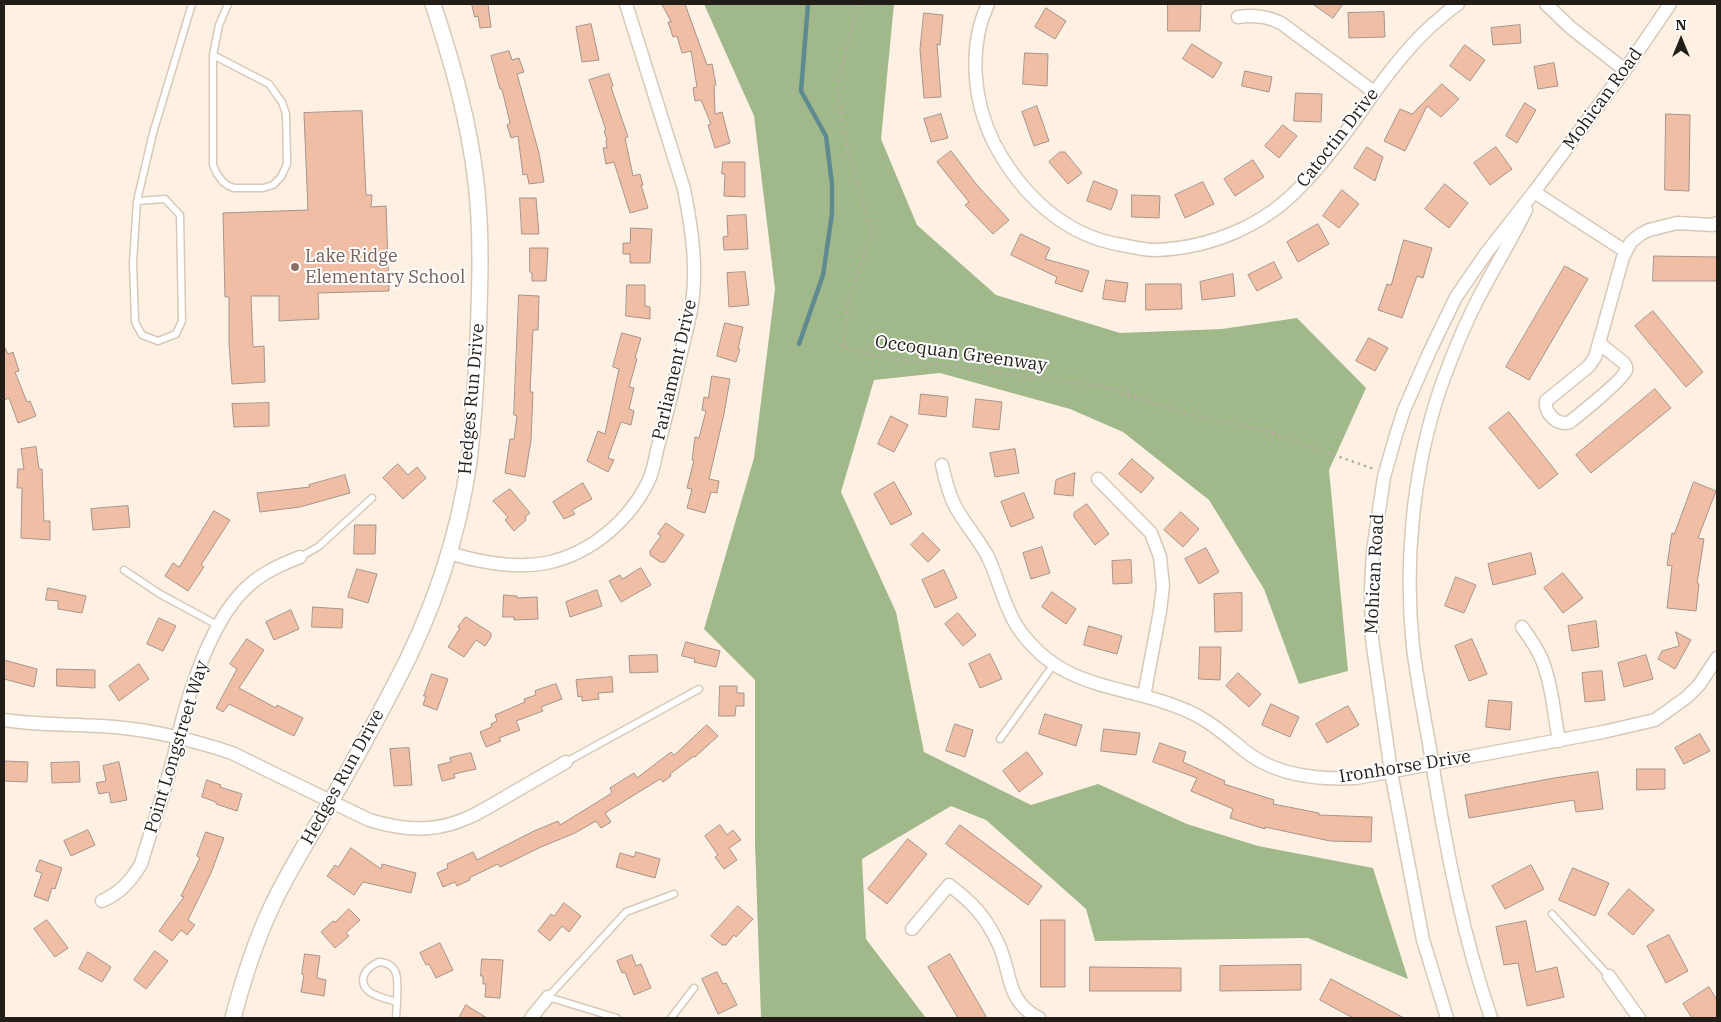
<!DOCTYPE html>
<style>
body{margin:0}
#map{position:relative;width:1721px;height:1022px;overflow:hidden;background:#fef1e4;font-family:"IBM Plex Serif",serif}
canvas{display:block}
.frame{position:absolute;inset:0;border:5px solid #231d18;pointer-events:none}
.north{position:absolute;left:1656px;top:15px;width:50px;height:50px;-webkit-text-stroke:4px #fff;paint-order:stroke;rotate:0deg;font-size:14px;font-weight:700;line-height:20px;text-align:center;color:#231d18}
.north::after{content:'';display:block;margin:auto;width:18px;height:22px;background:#231d18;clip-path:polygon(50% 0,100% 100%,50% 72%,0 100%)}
</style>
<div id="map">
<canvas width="1721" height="1022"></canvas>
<div class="frame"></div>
<div class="north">N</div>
</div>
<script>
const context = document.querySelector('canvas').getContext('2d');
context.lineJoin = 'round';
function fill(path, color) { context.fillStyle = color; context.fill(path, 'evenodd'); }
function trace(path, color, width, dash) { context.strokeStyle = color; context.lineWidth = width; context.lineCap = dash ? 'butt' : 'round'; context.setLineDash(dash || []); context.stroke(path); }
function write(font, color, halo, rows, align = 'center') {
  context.font = font + ' "IBM Plex Serif",serif'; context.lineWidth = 4; context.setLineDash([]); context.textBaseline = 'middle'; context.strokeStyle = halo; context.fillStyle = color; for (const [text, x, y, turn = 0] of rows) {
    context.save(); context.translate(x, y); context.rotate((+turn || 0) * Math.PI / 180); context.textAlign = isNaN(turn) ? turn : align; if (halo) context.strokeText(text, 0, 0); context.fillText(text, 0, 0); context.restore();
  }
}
fill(new Path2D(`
 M704,4H894L881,139L917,225L996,295L1120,333L1222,329L1297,318L1366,388L1329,470L1348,671L1299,684L1264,589L1209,500L1123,432L1070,409L940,373L874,380L841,492L896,612L924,752L1031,805L1098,784L1187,824L1258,846L1373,868L1408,979L1308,938L1095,941L1086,909L986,820L951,806L862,859L866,939L926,1018H761L755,844V680L704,629L754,458L775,289L754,116Z`), '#a1b88b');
trace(new Path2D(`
 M799,344L823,275L832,214V184L826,136L801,91L808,4`), '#5f8b90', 4.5);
const building = new Path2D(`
 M472,4H488L491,27L480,28L478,16L475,17Z
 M662,4H685L707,65L712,64L716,85L714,86L715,114L722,112L730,143L715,148L708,125L711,124L701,100L695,101L693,88L697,87L691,51L682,53L677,36L673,37L668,22H671Z
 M1168,4H1201L1200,31H1168Z
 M1313,4H1343L1333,18Z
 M1046,8L1066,21L1055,39L1035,27Z
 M1384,12L1385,37L1349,38L1348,13Z
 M924,13L943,15L940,45L937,44L941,97L924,98L920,50Z
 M591,24L599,60L582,62L576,27Z
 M1520,25L1521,43L1493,45L1491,28Z
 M1192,44L1222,63L1213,78L1183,59Z
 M1465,45L1485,60L1470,81L1450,66Z
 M509,51L512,60L519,58L524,72L517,74L539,153L544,182L529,184L527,174L523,175L518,136L511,138L507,125L510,123L502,89H500L491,56Z
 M1025,53L1048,54L1047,86L1023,84Z
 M1554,63L1558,86L1538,89L1534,67Z
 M1245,71L1272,77L1269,92L1242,86Z
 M609,74L613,86L611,87L628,137L625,138L633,176L640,174L643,185H641L648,208L630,213L614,162L606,164L603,148H607L606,141L607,140L604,131L606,130L589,80Z
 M1442,84L1459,99L1441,117L1427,106L1405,151L1384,141L1400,109L1412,114Z
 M1296,93L1322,94L1321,122L1294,121Z
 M1525,103L1536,110L1517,143L1506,136Z
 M1037,106L1049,141L1034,146L1022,112Z
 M362,111L366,195H372L371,207L386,206L389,291L318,293L319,319L279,321V296H251L253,347L264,346L265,382L232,384L229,344V297H225L223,213L308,210L304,113Z
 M941,114L948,138L931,142L924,119Z
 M1666,114L1690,115L1689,191L1665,190Z
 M1283,125L1297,136L1279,158L1265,146Z
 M1367,147L1383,157L1375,181L1354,168Z
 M1496,147L1512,169L1490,185L1474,163Z
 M951,151L977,185L1009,220L993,234L965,205L969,202L937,162Z
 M1060,152H1065L1082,173L1068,184L1049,162Z
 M1253,160L1264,177L1235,196L1224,179Z
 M723,162H745V197L724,196L725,174H722Z
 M1094,181L1117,190V194L1111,210L1087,201Z
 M1203,182L1214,204L1185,218L1175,195Z
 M1445,184L1468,203L1449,228L1425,209Z
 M1342,190L1359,204L1339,228L1323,216Z
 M1132,195L1160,196L1159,218L1132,217Z
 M520,198H536L539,234H522Z
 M746,215L748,249L724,250L723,237L728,236L727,216Z
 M1318,224L1329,244L1298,262L1287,242Z
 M631,228L652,229L650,263H630V254H623V243H630Z
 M1021,234L1050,248L1045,259L1089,271L1082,292L1055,283L1057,277L1011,255Z
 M1404,240L1432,248L1423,278L1417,276L1402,318L1378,310L1387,284L1391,285Z
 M530,248H548L546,281H532V273L530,272Z
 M1654,256L1717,257V281H1653Z
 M1274,262L1282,278L1257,291L1248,275Z
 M1565,266L1588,279L1529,380L1506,367Z
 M745,272L749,305L729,307L727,273Z
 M1233,274L1235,296L1202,300L1200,282Z
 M1106,280L1128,283L1125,302L1103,299Z
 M1146,284H1181L1182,309L1146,310Z
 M627,285H645V306L650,307V319L626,316Z
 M519,295L539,296L538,330H533L530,392H533L531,440L525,477L505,473L510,439H514L517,416L514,415Z
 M1653,311L1703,372L1686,387L1635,326Z
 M725,323L743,327L738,349H740L736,362L717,356Z
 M622,333L641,338L635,358L637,359L629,387L634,388L629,409L634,411L631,425L621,422L608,458L614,460L608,472L587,461L598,431L605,434L619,369L613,367Z
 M1369,338L1388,348L1375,371L1356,361Z
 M4,346L8,354L13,352L19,371L15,372L27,402L30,401L36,416L18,423L9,398L4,400Z
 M712,376L730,379L724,414L709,479L719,481L717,493L711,492L705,513L687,508L692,489L687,488L694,460H692L695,437L699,438L706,411L702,410L704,397L708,398Z
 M1655,389L1671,408L1591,473L1576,455Z
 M921,394L948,397L946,417L919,414Z
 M976,399L1002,402L999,430L973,427Z
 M269,403V426L234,427L232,404Z
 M1509,412L1558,474L1539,489L1489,428Z
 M891,416L908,425L894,452L878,444Z
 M36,447L39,469H42L44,521H50V540L21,538L22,488H17L18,469H24L21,449Z
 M1015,449L1019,473L995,477L990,453Z
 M1132,459L1154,478L1141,493L1119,474Z
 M398,464L408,475L417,467L426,478L403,499L383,478Z
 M1075,473L1073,496L1054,494L1056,480Z
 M345,475L350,493L300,507L260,512L257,493L310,487L309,485Z
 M894,482L912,514L891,525L874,494Z
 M1694,482L1716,491L1698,538L1704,539L1697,583L1699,584L1696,611L1667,608L1672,566L1667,565L1672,533L1674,534Z
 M583,483L592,499L572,510L575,514L564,519L553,502Z
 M510,489L530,513L525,517L526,520L514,531L505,520L508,517L493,501Z
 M1024,493L1034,518L1011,527L1001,502Z
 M1087,504L1109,534L1095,545L1074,517V513Z
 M128,506L130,527L93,530L91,509Z
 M214,511L230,520L201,565L204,567L188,591L165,576L173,563L179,567Z
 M1181,512L1199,529L1183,547L1164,530Z
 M666,523L684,535L665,562H660L650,555V551L661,536L658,534Z
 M355,525H376L375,554H354Z
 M923,533L940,550L928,562L911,545Z
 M1042,547L1050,573L1031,579L1023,553Z
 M1206,548L1219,572L1199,584L1185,559Z
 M1531,553L1536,574L1493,585L1488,564Z
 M1131,560L1132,583L1113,584L1112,561Z
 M641,568L651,585L621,602L609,581L620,575L622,579Z
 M357,569L377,574L368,603L348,597Z
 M944,570L957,598L935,608L922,580Z
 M1563,573L1583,598L1563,613L1544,588Z
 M1456,577L1476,585L1464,613L1445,606Z
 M48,588L86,596L82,613L58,609V601L46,600Z
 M597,590L602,606L570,617L566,602Z
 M1052,592L1076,609L1066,624L1042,607Z
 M1242,593V631L1215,632L1214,594Z
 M504,595L517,596V598L537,597L538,619L514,620V617H503Z
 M313,607L343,609L342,628L312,627Z
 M291,610L299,629L274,640L266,622Z
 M958,613L976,635L963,646L945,624Z
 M466,617L491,633V637L485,646L476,640L464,657L448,647L460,628L458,627Z
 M159,618L176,626L163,651L147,644Z
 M1596,621L1599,647L1572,651L1568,626Z
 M1089,626L1122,636L1117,654L1084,645Z
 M1676,632L1691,640L1675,669L1658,659L1662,651L1679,646Z
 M247,639L264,650L239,688L276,708L277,705L303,718L294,736L229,704L223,712L216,708L237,669L230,664Z
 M1472,639L1487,674L1469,681L1455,646Z
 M686,642L720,651L716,667L694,662L695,659L682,656Z
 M1200,647H1221L1220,680L1199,679Z
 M990,654L1002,679L980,688L969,664Z
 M657,655L658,672L630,673L629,656Z
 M1646,655L1653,679L1624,687L1618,663Z
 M4,660L37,669L34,687L4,679Z
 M139,664L149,679L119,701L109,686Z
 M57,669L95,670V688L57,686Z
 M1602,671L1605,700L1585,702L1582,673Z
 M1238,673L1261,694L1249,707L1226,686Z
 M432,674L448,679L437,710L423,705L426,696H424Z
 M612,677L613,692L598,693L599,699L582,701V696L578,697L576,680Z
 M556,684L562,699L541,707L543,711L516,721L520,730L499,738L501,741L486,747L480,732L492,727L491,724L497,721L495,715L525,702L524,699L536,695L535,691Z
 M720,686H737V693H744V706H736L735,716H719Z
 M1489,700L1512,702L1510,730L1486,727Z
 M1271,704L1299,717L1290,737L1262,725Z
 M1348,706L1359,725L1327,743L1316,724Z
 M1045,714L1082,725L1076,746L1039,734Z
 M955,724L973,730L965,757L946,751Z
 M707,725L718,736L695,757L694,756L670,774L671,776L663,782L660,779L605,813L611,822L601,828L596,821L575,833L541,847L500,867L498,864L469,878L470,880L457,886L455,882L443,887L437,873L448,868L447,864L473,852L477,860L534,831L558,821L560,825L612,793L610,788L634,773L637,778L671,752L674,755Z
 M1104,729L1140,733L1136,755L1101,751Z
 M1700,734L1710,751L1684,764L1675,748Z
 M1160,743L1186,752L1183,762L1225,781L1224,784L1274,800L1273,804L1319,813V815L1372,817L1371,842L1330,841L1265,827V829L1230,818L1233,809L1191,791L1197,778L1153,762Z
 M409,748L412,785L394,786L390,749Z
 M1027,752L1043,774L1019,792L1003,771Z
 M471,753L476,769L454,774L455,778L442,781L438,765L451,762L450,758Z
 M4,761L28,762L27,782L4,781Z
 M79,762L80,782L52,783L51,763Z
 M119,762L127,800L111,803L109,792L99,794L96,783L106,781L103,766Z
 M1637,769H1665V789L1637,790Z
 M1598,772L1603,809L1576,812L1574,800L1469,818L1465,795L1554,778Z
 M207,780L221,785L220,787L242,794L237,811L216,804V802L202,797Z
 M720,825L727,835L733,830L741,840L729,848L737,860L724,869L715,857L718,855L705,836Z
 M960,825L1042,886L1028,905L946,844Z
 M88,830L95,845L71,856L64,841Z
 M206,832L224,838L211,873L188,920L195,925L187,935L181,930L172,941L159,931L184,897L181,896L200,858L197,856Z
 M908,839L927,854L887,904L868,889Z
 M351,848L381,869L382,864L416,873L411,893L363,882L354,895L327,876L335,865L338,867Z
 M636,852L660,859L655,878L616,867L620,853L634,857Z
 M40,860L62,868L55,889L52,888L48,901L34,896L42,873L36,871Z
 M1531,865L1544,889L1505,909L1492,886Z
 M1573,868L1609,883L1595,916L1559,900Z
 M1629,889L1654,910L1633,935L1608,914Z
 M564,903L581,916L569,932L562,926L550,941L538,931L551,914L554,916Z
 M738,906L753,919L736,937L734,935L726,945H722L711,936Z
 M349,909L360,920L346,933L349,936L335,948L321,932L333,921L335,922Z
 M47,920L68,948L55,957L34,929Z
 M1041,920H1065V987H1041Z
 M1526,921L1536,972L1557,967L1564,997L1527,1006L1518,963L1504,965L1496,927Z
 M1669,935L1688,971L1666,983L1647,946Z
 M440,943L453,970L436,978L429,964L426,965L420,953Z
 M155,951L168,961L146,989L134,980Z
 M88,952L111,967L102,982L79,969Z
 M305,954L320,956L317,976V978L326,980L324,996L301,992L304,975L302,974Z
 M950,954L987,1018H958L928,967Z
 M632,955L636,966L641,964L651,988L634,995L625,972L622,973L617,961Z
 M482,959L503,960L500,998L485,997L486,984H483V976H481Z
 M1301,965V990L1220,991V966Z
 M1090,967L1181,968V991H1090Z
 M717,972L723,984L726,983L737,1005L718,1014L702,979Z
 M1331,979L1404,1018H1353L1320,1000Z
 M1709,987L1717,1000V1018H1692L1683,1004Z
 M466,1005L487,1018H459Z`);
fill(building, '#f0bea5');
trace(building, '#a79389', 1);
const service = new Path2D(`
 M213,55L269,84L276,94L282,102L286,114L287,164L281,177L273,185L263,188H234L229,186L223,182L217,174L213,165Z
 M213,55L219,25L228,4
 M137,201L165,199L180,215L182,321L176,334L158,341L142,335L135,322L133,262L137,201L153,133L192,4
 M300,557L318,547L372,498
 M124,570L160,594L219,626
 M1000,739L1054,664
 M566,762L699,689
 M1552,914L1609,976
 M379,962C402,963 397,985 397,1002C384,998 358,994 364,975C367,968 372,965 379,962Z
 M396,1018L397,1002
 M617,1018L548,997L626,912L674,894
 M671,1018L694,988`);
const minor = new Path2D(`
 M988,4C968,47 973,101 994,143C1020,193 1064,236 1122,245C1133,247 1144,250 1156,250C1210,248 1264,226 1301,186C1323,164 1342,138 1360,113C1382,81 1404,51 1432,25C1441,18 1448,10 1458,4
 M1546,4L1571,28L1625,70
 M1238,17C1254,15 1266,16 1281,23L1374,92
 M1534,192L1625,251
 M1599,343L1624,363C1626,366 1627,367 1626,370C1624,379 1580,414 1570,422C1558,427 1544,413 1546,401L1589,366L1595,357Z
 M1599,343L1623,257L1631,242L1641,234L1649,230L1677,223L1713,225L1717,223
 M942,465C945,478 948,492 954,504C963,522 977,537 987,555C999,579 1003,605 1018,628C1065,696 1131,682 1196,715C1215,725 1229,738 1245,751C1276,776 1318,780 1356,778L1603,732L1655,720L1687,697L1699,685L1717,658
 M1098,479L1151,533L1160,557L1163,586L1160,611L1144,696
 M449,553C479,562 514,569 546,563C591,554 630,520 649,480C653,471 655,460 657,450C663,428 669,406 674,384C679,359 686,335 691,310C698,270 692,229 684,189L626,4
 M1522,627C1530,638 1537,648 1542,660C1552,685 1554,714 1559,741
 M4,720C36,725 68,724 100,726C145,728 190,739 232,753L369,820C389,826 408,830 429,828C459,826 484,810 509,795C528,784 547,773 566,762
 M102,901C120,893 131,881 141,864C151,830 163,797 172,763C175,754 176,745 178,736C189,691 211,622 245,589C261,573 280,565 300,557
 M912,929L949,885C973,903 985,916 998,943C1012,972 1005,1001 1039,1018
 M1609,976L1639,1018
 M531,1018L548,997
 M1447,1018L1423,940L1391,772L1372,639L1371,590L1373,551L1384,477L1395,438L1404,410L1429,353L1456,297L1487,252L1534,192L1625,70L1670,4
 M1491,1018C1463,936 1447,853 1433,768C1427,728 1418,688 1413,647C1404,562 1413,470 1440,389C1450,361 1461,333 1474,307C1490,274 1510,243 1526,210`);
const tertiary = new Path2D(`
 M233,1018C243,980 255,942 272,906C288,872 308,840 327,808C350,769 371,730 392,690C430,619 458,541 469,461C474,420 476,379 478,338C480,285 482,234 476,182C469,121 452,62 433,4`);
trace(service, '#d8c8b8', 9);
trace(minor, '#d8c8b8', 15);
trace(tertiary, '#d8c8b8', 18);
trace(new Path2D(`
 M858,4L837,88L848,153L872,231L849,299L843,347L882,357L1106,387L1188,414L1266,431L1374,469`), '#baafa5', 2.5, [2.5, 4]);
trace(service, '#fff', 6);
trace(minor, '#fff', 12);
trace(tertiary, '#fff', 15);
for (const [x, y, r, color] of [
 [295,267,5,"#8d6e63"]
]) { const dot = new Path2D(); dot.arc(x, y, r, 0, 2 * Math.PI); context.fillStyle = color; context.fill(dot); trace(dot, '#fff', 2); }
write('18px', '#231d18', '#fff', [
 ["Mohican Road",1603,99,-54],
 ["Catoctin Drive",1338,138,-52],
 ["Occoquan Greenway",961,354,8],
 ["Parliament Drive",675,370,-77],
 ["Hedges Run Drive",472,399,-85],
 ["Mohican Road",1375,574,-87],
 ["Point Longstreet Way",177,747,-73],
 ["Ironhorse Drive",1405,767,-9],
 ["Hedges Run Drive",343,777,-61]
]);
write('18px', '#785e54', '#fff', [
 ["Lake Ridge",305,257],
 ["Elementary School",305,278]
], 'left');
</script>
